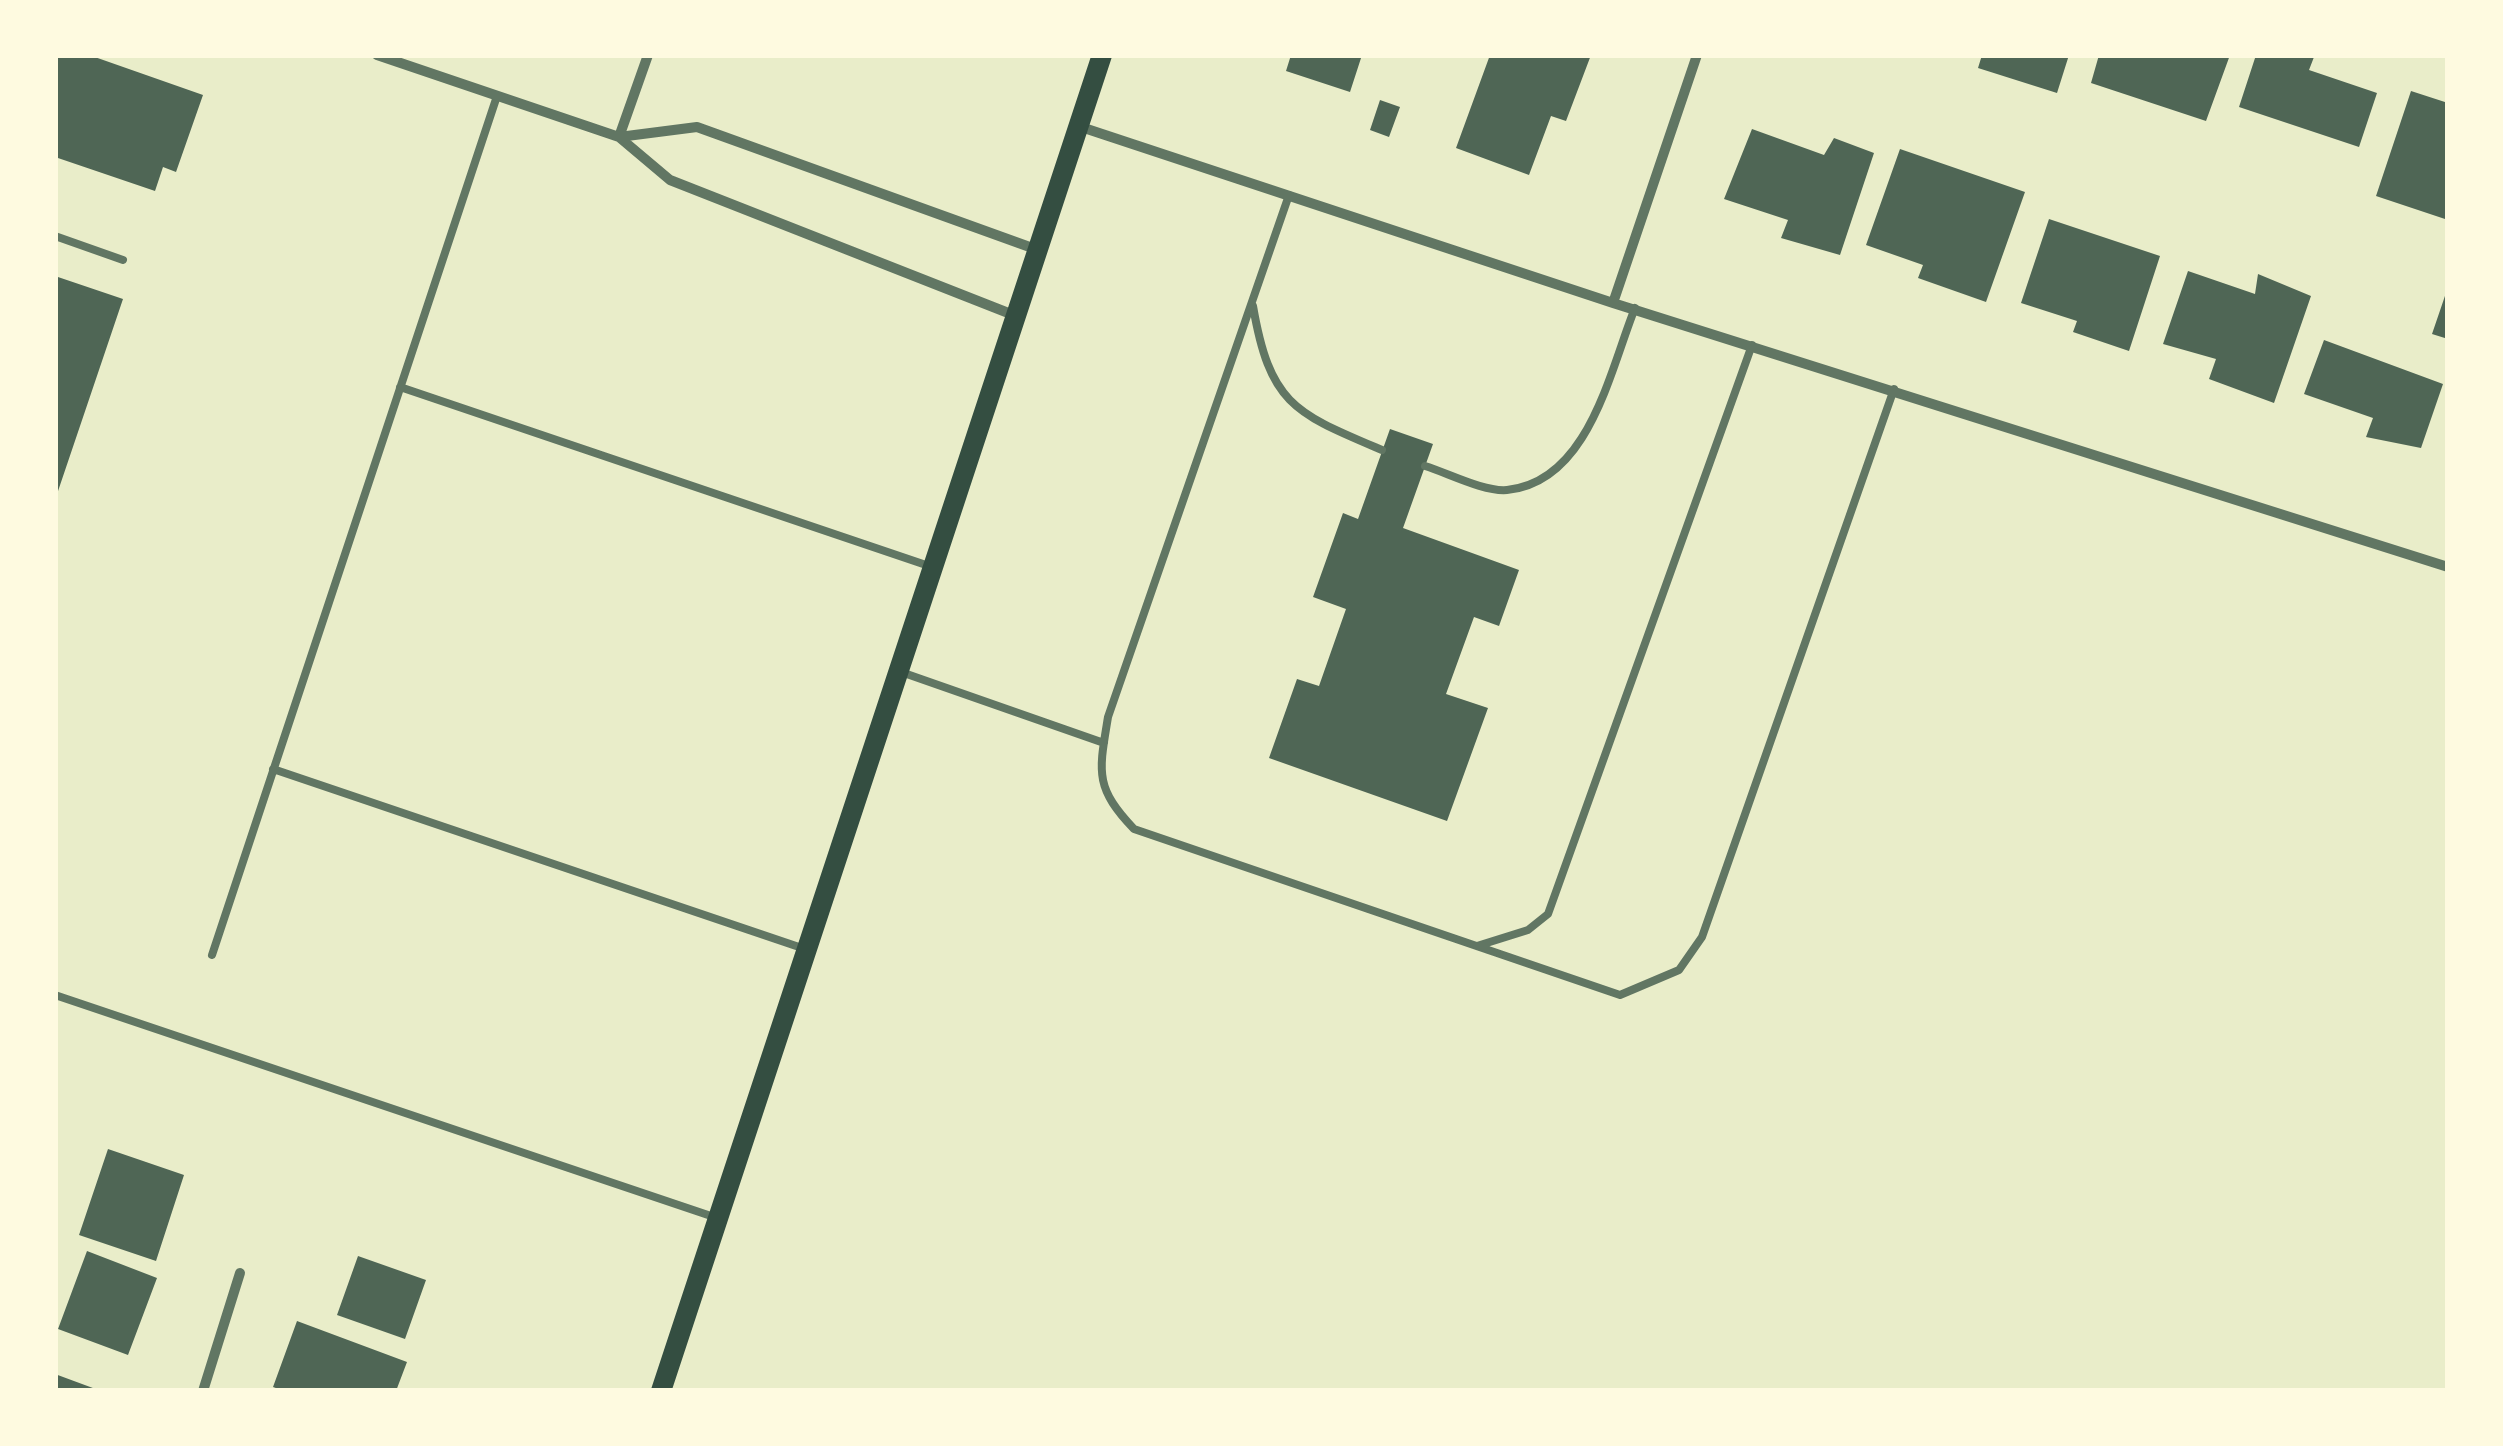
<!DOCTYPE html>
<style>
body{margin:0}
#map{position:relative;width:2503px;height:1446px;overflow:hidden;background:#e9edc9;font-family:Cabin,sans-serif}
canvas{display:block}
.frame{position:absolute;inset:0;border:58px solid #fefae0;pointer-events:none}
</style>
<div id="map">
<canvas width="2503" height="1446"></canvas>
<div class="frame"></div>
</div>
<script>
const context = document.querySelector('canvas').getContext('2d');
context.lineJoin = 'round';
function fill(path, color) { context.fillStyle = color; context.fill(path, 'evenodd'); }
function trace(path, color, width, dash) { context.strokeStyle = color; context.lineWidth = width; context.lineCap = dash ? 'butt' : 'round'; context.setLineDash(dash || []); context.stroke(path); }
fill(new Path2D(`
 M55,55H89L203,95L176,172L163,167L155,191L55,157Z
 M1291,55H1362L1350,92L1286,71Z
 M1490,55H1591L1566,121L1551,116L1529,175L1456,148Z
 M1982,55H2069L2057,93L1978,68Z
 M2099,55H2230L2206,121L2091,83Z
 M2256,55H2309L2314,57L2309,70L2377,93L2359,147L2239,107Z
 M2411,91L2448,103V220L2376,196Z
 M1380,100L1400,107L1389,137L1370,130Z
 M1752,129L1824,155L1834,138L1874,153L1840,255L1781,238L1788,220L1724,199Z
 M1900,149L2025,192L1986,302L1918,278L1923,265L1866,245Z
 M2049,219L2160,256L2129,351L2073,332L2077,321L2021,303Z
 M2188,271L2255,294L2258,274L2311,296L2274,403L2209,379L2216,359L2163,344Z
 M55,276L123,299L56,497L55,496Z
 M2447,290H2448V339L2432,334Z
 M2324,340L2443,384L2421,448L2366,437L2373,418L2304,394Z
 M1390,429L1433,444L1403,528L1519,570L1499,626L1474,617L1446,694L1488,708L1447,821L1269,758L1297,679L1319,686L1346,609L1313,597L1343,513L1358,519Z
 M108,1149L184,1175L156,1261L79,1235Z
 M87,1251L157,1278L128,1355L58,1329Z
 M358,1256L426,1280L405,1339L337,1315Z
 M297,1321L407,1362L396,1391H284L273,1387Z
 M55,1374L101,1391H55Z`), '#4f6655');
trace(new Path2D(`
 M1289,195L1108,717C1099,772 1094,787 1134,829L1620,995L1679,970L1702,937L1894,389
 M55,236L123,260
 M1253,306C1270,405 1295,413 1382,450
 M400,387L932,567
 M1425,466C1448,473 1484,492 1507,490C1589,482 1610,370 1635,308
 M901,672L1104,743
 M273,769L805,949
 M1477,946L1528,930L1548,914L1752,345
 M212,955L497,96
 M55,995L717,1218`), '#617663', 8);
trace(new Path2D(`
 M377,55L619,137L670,180L1016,316
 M1078,126L1613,303L2448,567
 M619,137L697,127L1038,250
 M619,137L648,55
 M1613,303L1697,55
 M203,1391L240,1273`), '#617663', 10);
trace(new Path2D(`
 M661,1391L1102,55`), '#344e41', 20);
</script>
